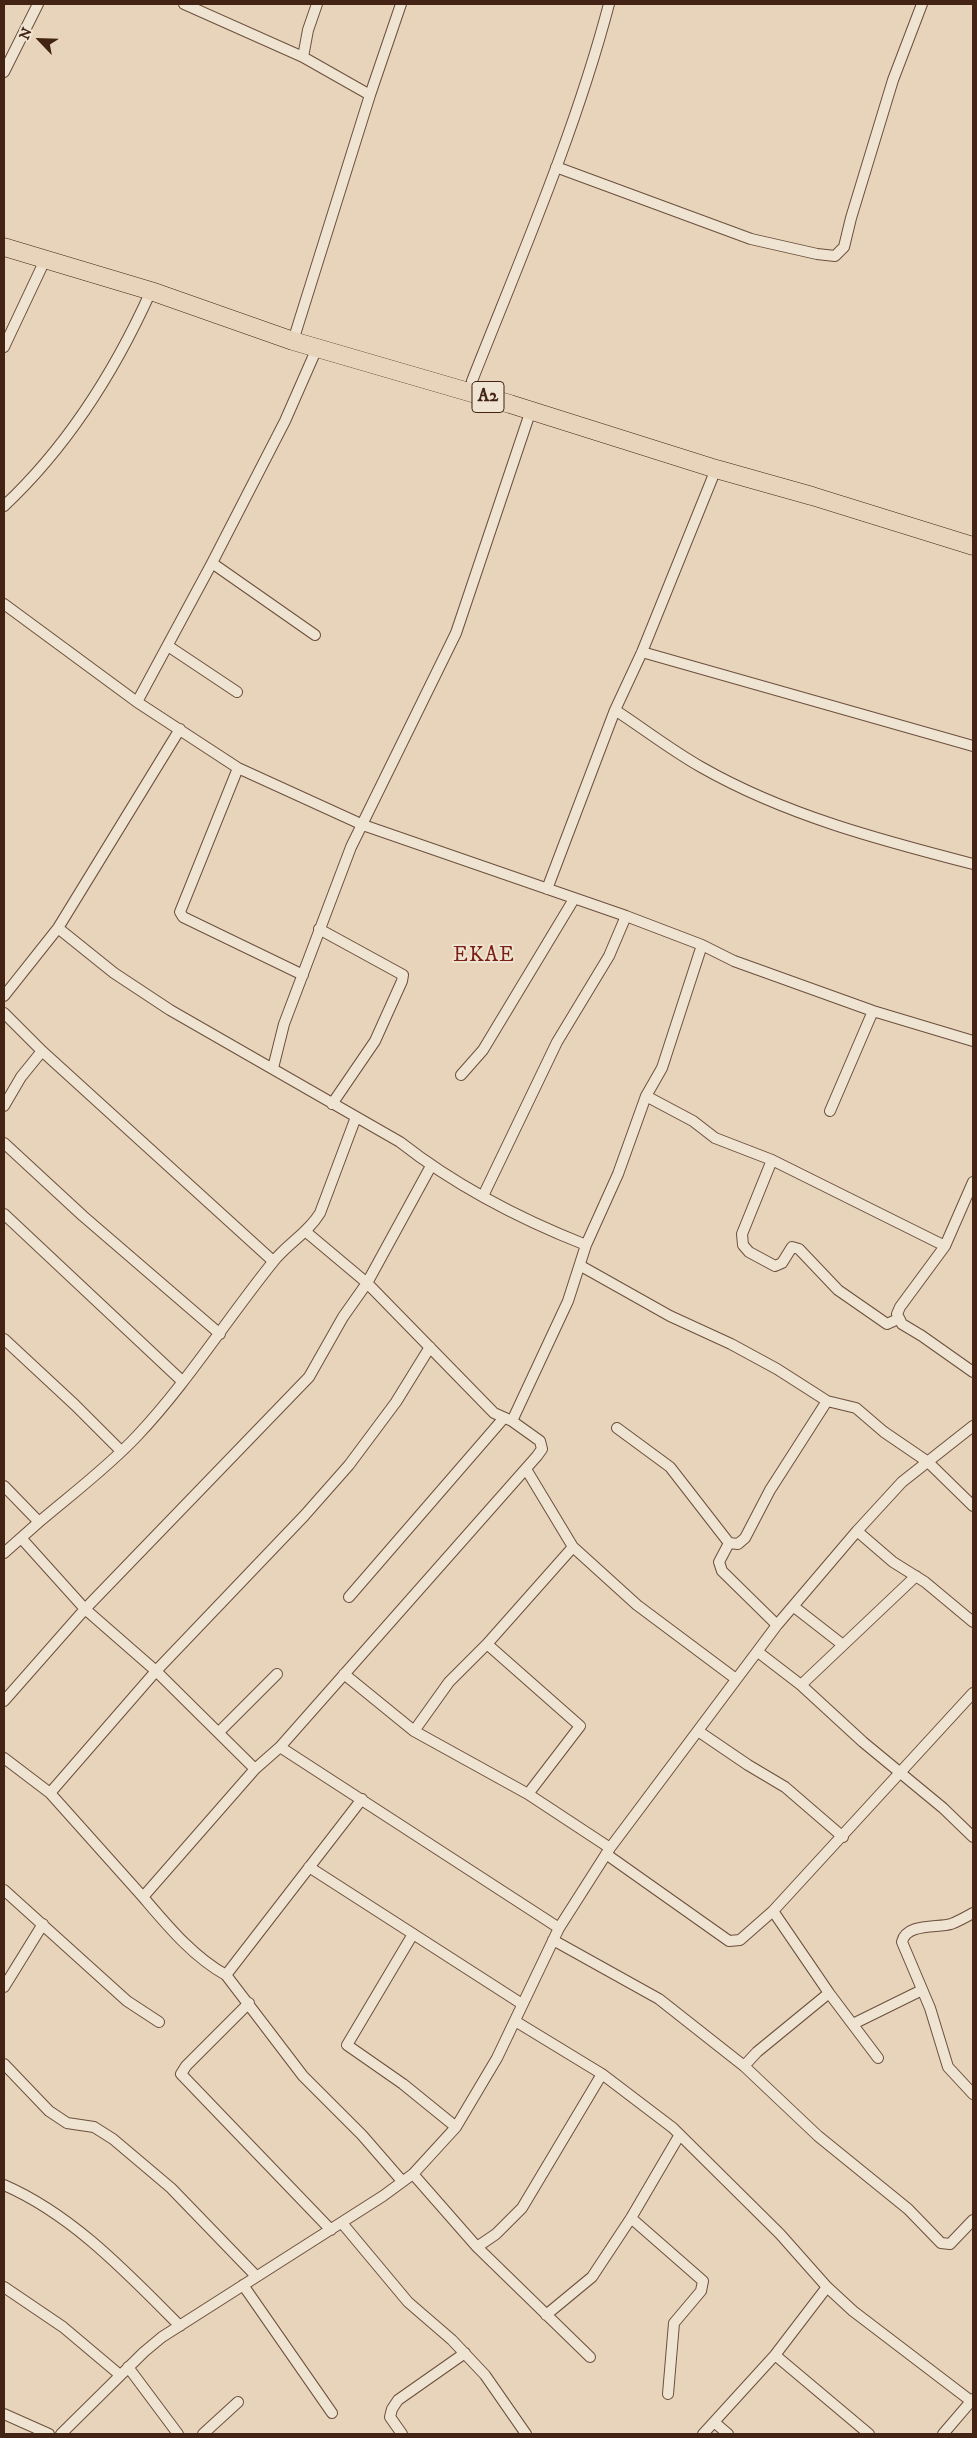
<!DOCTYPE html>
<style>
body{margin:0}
#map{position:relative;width:977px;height:2438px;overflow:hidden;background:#e7d4ba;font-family:"IM FELL DW Pica",serif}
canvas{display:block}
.frame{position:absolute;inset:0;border:5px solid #432313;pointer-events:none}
.north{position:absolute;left:15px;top:15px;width:50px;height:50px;-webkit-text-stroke:4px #efe3d2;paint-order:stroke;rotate:294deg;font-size:14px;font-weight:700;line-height:20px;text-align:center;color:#432313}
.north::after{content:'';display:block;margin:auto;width:18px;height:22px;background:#432313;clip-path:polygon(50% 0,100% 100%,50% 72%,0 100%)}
</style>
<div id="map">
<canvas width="977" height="2438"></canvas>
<div class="frame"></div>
<div class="north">N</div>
</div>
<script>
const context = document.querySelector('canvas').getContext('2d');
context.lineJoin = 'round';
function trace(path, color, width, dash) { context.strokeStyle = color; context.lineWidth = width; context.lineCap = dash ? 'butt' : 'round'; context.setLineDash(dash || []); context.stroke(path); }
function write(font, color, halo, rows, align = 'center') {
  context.font = font + ' "IM FELL DW Pica",serif'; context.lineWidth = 4; context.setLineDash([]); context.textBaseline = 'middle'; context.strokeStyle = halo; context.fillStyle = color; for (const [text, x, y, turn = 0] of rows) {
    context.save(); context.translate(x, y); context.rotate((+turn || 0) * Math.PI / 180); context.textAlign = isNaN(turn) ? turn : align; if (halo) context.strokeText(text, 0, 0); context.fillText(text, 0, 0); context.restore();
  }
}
const minor = new Path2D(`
 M184,4L303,57L370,95L293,341
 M303,57L308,30L317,4
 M4,72L38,4
 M370,95L401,4
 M556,167L751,239L817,254L835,256L844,247L851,218L893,80L922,4
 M4,347L45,260
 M472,381C521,257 575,133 609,4
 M4,506C68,446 115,371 151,291
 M212,563L315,635
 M4,604L137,702L238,768L363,825L626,916L702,945L734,961L873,1011L973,1041
 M168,646L237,692
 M642,652L973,746
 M137,702L212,563L285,421L317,348
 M615,710C644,729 671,750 701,767C785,815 880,840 973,864
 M238,768L180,912L183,917L303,975
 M547,889L615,710L642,652L716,469
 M58,928L114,973L170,1010L400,1142C456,1186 520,1219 586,1245
 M319,929L403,975L402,981L375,1041L332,1104
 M4,996L58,928L180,729
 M4,1013L42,1051L273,1261
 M273,1068L284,1024L351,847L456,633L531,410
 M461,1075L483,1050L574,899
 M646,1096L693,1121L715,1138L772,1160L945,1246
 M4,1106L21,1077L42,1051
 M830,1111L873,1011
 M4,1143L83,1216L220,1334
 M772,1160L742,1234L743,1245L749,1252L775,1266L782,1263L792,1247L799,1249L838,1290L887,1324L898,1319
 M973,1182L945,1246L900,1307L897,1314L902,1324L922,1336L973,1372
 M483,1196L557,1042L609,956L626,916
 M4,1214L182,1381
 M305,1231L367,1283L494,1413L512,1421
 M581,1266L670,1316L731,1344L777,1369L827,1401L856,1408L884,1432L928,1462L973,1506
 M4,1339L75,1405L121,1451
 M617,1428L670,1467L729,1543L738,1544L745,1538L770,1490L827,1401
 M4,1486L39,1522C72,1494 108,1467 137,1436C187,1383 227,1319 273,1262C287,1244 308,1233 320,1213L356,1117
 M857,1531L893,1562L925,1582L973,1622
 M22,1539L85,1609L156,1671L255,1769
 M729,1543L719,1562L722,1571L777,1625
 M573,1547L637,1605L736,1679
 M4,1553L39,1522
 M349,1597L503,1419
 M793,1606L843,1645
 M487,1644L580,1726L528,1794
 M758,1652L801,1685L863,1742L943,1808L973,1837
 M344,1674L414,1731L528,1794L610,1848
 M801,1685L916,1576
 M4,1701L85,1609L309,1377L343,1317L367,1283L431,1166
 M414,1731L449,1682L487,1644L573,1547L526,1469
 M698,1731L748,1765L785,1787L843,1837
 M219,1732L277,1674
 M280,1747L559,1928
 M4,1758L50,1793L143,1897
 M50,1793L156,1671L304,1516L349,1465L396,1402L430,1347
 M606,1854L729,1941L740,1940L773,1911
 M309,1867L522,2004
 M4,1890L127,2001L159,2022
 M973,1913C966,1917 959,1921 951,1924C937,1928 906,1923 902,1942L930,2008L948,2067L973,2094
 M413,1934L347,2045L403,2084L456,2127
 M553,1940L659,1999L744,2066L818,2136L908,2209L941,2243L950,2244L973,2220
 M226,1975L362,1799
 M4,1987L43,1924
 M249,2003L186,2066L181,2074L331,2230
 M515,2021L602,2074L673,2128L780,2234L827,2287L853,2311L971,2401
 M853,2024L922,1990
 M878,2058L829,1993L773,1911L973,1693
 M4,2064L49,2111L67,2123L94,2127L113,2139L171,2188L256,2276
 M744,2066L757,2052L829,1993
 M413,2174L477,2247L590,2357
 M402,2181L362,2135L303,2076L226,1975C193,1957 167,1925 143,1897L255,1769L280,1747L537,1456L542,1449L540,1441L512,1421L568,1301L586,1245L618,1174L646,1096L662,1068L702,945
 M4,2185C73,2215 127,2273 180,2326
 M631,2218L703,2281L701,2291L674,2323L668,2394
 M342,2223L408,2302L452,2340L485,2375L526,2434
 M477,2247L496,2234L522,2208L602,2074
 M243,2285L332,2413
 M4,2287L63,2327L120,2375
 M546,2315L592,2277L631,2218L679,2136
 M775,2355L869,2434
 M128,2367L178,2434
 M4,2414L49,2434
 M714,2422L728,2434
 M61,2434L144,2352L162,2337L383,2196L413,2174L456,2127L497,2058L559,1928L610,1848L777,1625L857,1531L902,1482L973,1426
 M203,2434L238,2402
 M402,2434L390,2417L392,2409L398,2400L465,2353
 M703,2434L775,2355L827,2287
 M943,2434L973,2399`);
const trunk = new Path2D(`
 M4,247L151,291L293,341L510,404L716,469L812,496L973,546`);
trace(minor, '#6c4f3d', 12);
trace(trunk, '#432313', 19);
trace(minor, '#efe3d2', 10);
trace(trunk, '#e7d4ba', 18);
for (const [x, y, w] of [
 [488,397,32]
]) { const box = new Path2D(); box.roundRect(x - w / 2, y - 15.5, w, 31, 4); context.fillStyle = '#efe3d2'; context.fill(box); trace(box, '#432313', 1); }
write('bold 18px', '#432313', null, [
 ["A2",488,397]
]);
context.letterSpacing = '1px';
write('21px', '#7a1f14', '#efe3d2', [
 ["EKAE",484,957]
]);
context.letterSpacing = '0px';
</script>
